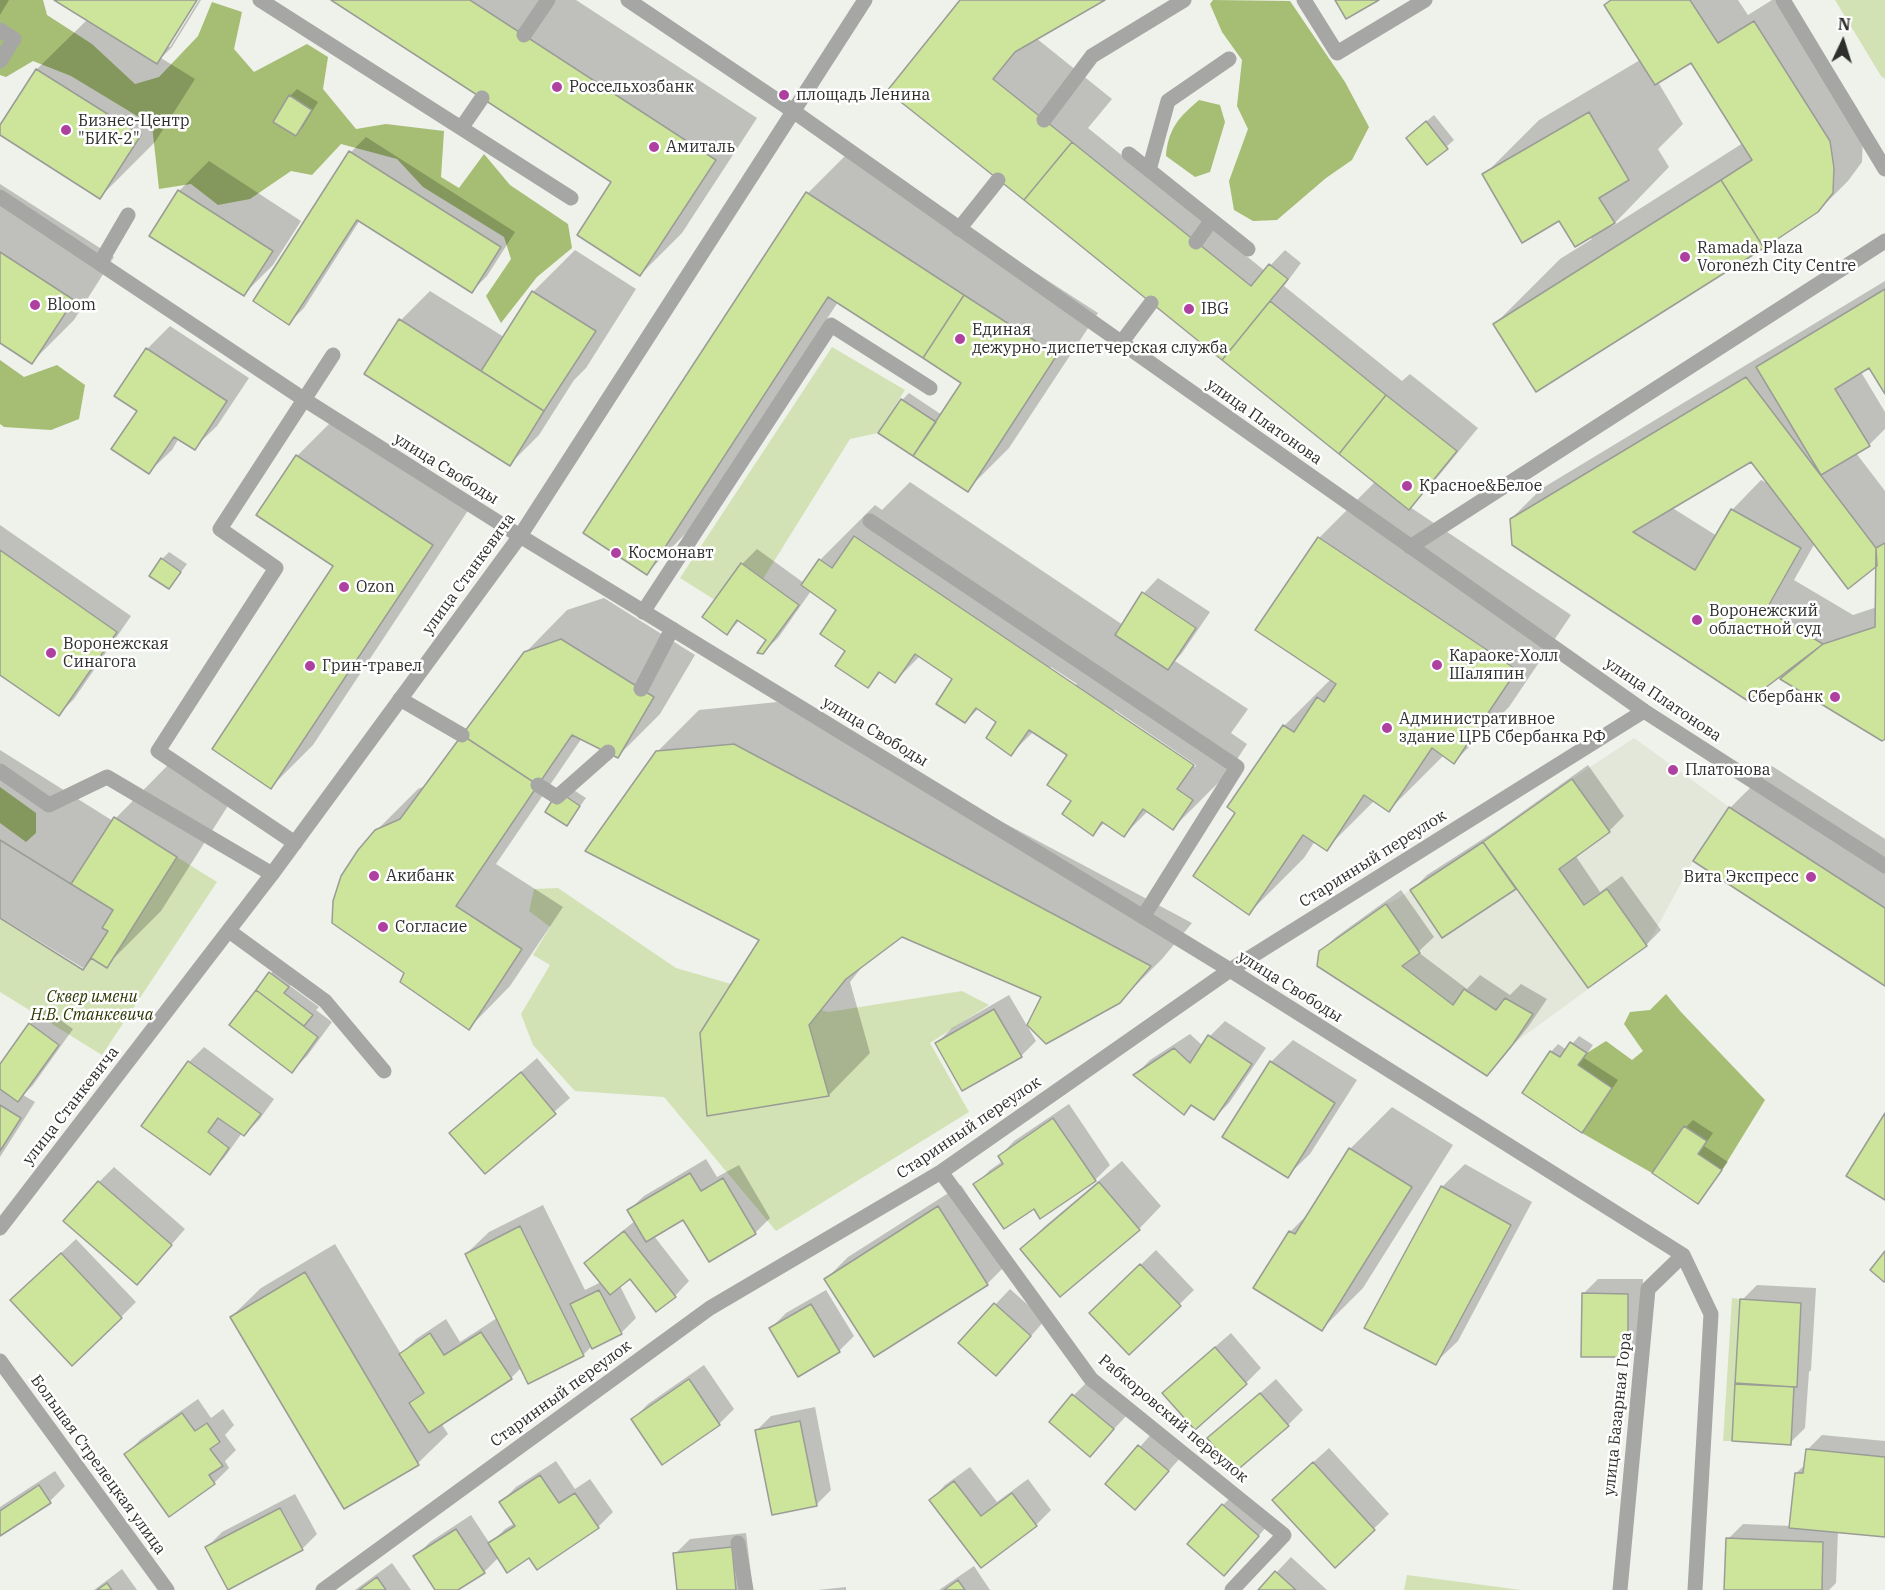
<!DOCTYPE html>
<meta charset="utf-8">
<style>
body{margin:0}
#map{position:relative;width:1885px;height:1590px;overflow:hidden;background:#eff1eb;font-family:"IBM Plex Serif",serif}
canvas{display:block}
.north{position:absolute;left:1813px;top:12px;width:60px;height:60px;-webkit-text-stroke:4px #fff;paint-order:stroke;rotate:4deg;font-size:16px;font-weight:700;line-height:24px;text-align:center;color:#2e2f2c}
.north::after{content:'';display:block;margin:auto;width:21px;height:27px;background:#2e2f2c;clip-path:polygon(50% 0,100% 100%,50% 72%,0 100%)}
</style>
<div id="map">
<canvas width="1885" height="1590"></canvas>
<div class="north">N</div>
</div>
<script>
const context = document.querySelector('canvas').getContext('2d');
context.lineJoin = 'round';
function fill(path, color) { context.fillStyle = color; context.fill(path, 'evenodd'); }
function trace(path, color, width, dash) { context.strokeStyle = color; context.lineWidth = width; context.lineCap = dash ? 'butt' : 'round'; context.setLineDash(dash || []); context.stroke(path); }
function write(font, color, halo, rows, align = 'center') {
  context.font = font + ' "IBM Plex Serif",serif'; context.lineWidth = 5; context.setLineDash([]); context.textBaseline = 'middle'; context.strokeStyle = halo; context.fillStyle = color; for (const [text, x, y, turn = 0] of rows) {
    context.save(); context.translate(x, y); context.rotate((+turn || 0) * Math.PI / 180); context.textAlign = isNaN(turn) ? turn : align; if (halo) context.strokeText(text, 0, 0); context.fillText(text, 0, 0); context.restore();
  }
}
fill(new Path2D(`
 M1634,738L1729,807L1693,861L1647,946L1513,1044L1487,1076L1317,966L1319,951L1386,904L1397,899L1483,842L1572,779Z`), '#e2e7d9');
fill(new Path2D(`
 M1835,0H1885V79L1881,76Z
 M832,347L905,390L878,433L850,439L763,579L741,563L715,600L680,578Z
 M177,857L217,882L102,1055L0,992V918L83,970L91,958L107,968Z
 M558,888L676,968L828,1012L962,991L989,1005L930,1043L969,1112L776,1231L664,1097L575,1091L533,1045L521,1014L550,965L533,955L550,927L529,911L534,889Z
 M1732,1298L1740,1299L1732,1441H1723Z
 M1407,1575L1521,1590H1404Z`), '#d2e2b5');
fill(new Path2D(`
 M0,0H43L47,15L92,44L135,84L159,77L198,36L212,2L242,12L234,49L254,72L307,44L328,57L323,89L356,129L386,124L444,131L441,177L459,188L484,154L510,185L568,224L572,248L537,277L501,323L486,296L511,259L504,237L423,187L397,159L341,144L312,175L291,171L250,199L218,205L191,184L159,189L152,125L71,76L33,61L6,77L0,75Z
 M1213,0L1290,1L1345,82L1369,127L1352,160L1326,178L1277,220L1253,221L1234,210L1229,181L1248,129L1237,106L1242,60L1222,32L1210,4Z
 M1199,100L1220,105L1225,122L1210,172L1195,177L1166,156C1168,129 1179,117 1199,100Z
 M0,360L24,377L57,365L85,385L79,419L51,430L4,427L0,424Z
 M0,787L36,813V833L26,842L0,823Z
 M1666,994L1681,1012L1765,1100L1722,1170L1698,1154L1685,1127L1652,1173L1582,1133L1612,1088L1578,1065L1587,1053L1606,1041L1632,1060L1643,1051L1624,1024L1630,1012L1650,1010Z`), '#a6bd74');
fill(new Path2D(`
 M0,0H9L0,15Z
 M57,0H195L166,47H170L199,0H201L172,47L161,58L195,79L155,142L100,197L0,133V127L37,69L88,19Z
 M334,0H576L757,118L682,233L640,275L613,182Z
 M962,0H1101L1036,38L1112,99L1088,128L1265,271L1285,250L1301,263L1284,286L1402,381L1410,374L1478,428L1431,485L1410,507L1571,615L1509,707L1454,762L1444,755L1389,810L1375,800L1326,849L1315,841L1304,858L1249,913L1237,813L1284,726L1331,679L1257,629L1319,538L1376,481L1026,200Z
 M1610,0H1738L1748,15L1772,0H1789L1859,111L1863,137L1862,162L1848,181L1818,211L1495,324L1560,259L1592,239L1484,175L1539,120L1640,60L1606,5ZM1692,60L1743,143L1611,227L1669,167L1658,149L1683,124L1658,82Z
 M297,89L318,102L303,127L296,134L290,96Z
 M1434,115L1454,140L1428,163L1415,131Z
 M366,137L515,232L487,276L472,291L360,220L304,308L289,323L255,301L351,152Z
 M849,152L1098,313L1009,448L967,490L902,400L909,393L942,415L963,383L838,302L688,531L647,573L808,193Z
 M209,161L301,221L273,265L244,294L151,235L179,191Z
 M0,184L114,257L74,320L32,362L0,341Z
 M575,250L636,289L586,368L574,380L539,435L510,464L401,320L430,291L504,337L533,292Z
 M1885,281V391L1870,366L1861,372L1885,412V429L1869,445L1856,453L1885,491V738L1882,739L1511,519L1541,489ZM1752,460L1771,485L1761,480L1732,510L1717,536L1671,507ZM1815,543L1879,563L1877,607L1853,615L1794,580Z
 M170,326L249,378L217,426L194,448L179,438L172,450L149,472L139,411L147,349Z
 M339,414L473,503L313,745L271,787L335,566L297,456Z
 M910,482L1123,625L1144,593L1158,578L1210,612L1182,653L1175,661L1248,709L1231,733L1247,744L1228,773L1173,828L1148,811L1124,835L1105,822L1093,834L1073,801L1069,755L1034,731L1011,754L999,722L979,708L965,722L954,679L920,656L895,681L881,672L867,686L838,609L811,591L778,638L762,653L769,640L740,620L727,633L742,564L757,549L804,583L820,560L875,505L882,510ZM1051,667L1077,684L1074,686L1048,669ZM1115,710L1196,765L1195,767L1112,712Z
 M0,525L131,616L74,699L59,714L0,673Z
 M169,552L187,564L169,588L162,559Z
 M604,598L695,655L660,714L618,756L582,738L496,864L563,907L510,986L469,1028L406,972L376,831L418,789L427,785L525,653L567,610Z
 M777,702L1192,923L1162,959L1119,1002L1043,996L902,935L866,962L850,982L870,1053L829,1095L708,1114L761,939L657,752L699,710Z
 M0,750L113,821L170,763L231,801L161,911L106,966L93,958L83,968L0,917Z
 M1588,765L1624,816L1609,831L1575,855L1600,892L1622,876L1661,930L1646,945L1516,886L1442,936L1412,890L1427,875L1500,828Z
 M1772,766L1885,839V984L1730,808Z
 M566,785L586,798L567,824Z
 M1401,890L1434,937L1418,952L1467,989L1480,975L1510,995L1521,984L1547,999L1528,1027L1502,1059L1487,1074L1320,952L1336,937Z
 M277,966L295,979L290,986L319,1007L316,1010L332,1022L307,1056L292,1071L231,1024Z
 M1009,995L1036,1041L1021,1056L937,1043L952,1028Z
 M45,1009L73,1029L33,1085L23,1095L35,1102L0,1157V1067L30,1024Z
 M1225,1021L1266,1048L1229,1103L1214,1118L1193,1105L1184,1113L1136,1074L1150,1060L1190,1034L1203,1046L1210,1036Z
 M1579,1036L1593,1045L1584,1058L1618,1080L1589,1124L1582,1131L1524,1093L1551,1052L1558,1044L1567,1050Z
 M1293,1040L1357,1080L1310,1154L1287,1176L1271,1062Z
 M204,1047L274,1099L259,1120L244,1135L242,1133L224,1158L209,1173L189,1062Z
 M537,1058L570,1098L485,1172L466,1119Z
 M1069,1104L1110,1165L1095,1180L1034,1207L975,1185L990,1170L1003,1161L1000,1156L1014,1141Z
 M1392,1107L1453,1145L1363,1288L1322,1329L1255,1288L1290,1232L1312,1210L1350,1149Z
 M1693,1120L1713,1133L1704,1146L1728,1162L1698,1202L1686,1127Z
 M706,1159L717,1177L739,1165L770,1218L755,1233L684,1218L654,1236L689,1281L675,1296L631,1277L620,1286L636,1318L621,1333L592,1346L583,1355L522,1367L511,1378L441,1423L448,1434L418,1463L344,1507L231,1317L261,1288L335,1244L401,1354L416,1339L446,1319L460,1342L497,1318L466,1254L489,1232L543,1205L585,1290L601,1282L586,1263L601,1248L635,1221L629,1210L644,1196Z
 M1122,1161L1161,1206L1139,1229L1022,1249L1044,1227Z
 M1465,1164L1532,1202L1458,1341L1435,1363L1366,1327L1442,1187Z
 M114,1167L185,1229L151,1268L99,1182Z
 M961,1185L1010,1261L987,1284L875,1355L826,1279L848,1257Z
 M76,1239L136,1302L121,1317L27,1285Z
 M1156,1250L1194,1290L1130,1353L1091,1313Z
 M1598,1279H1643L1642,1340L1627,1355L1583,1294Z
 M1757,1285L1816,1288L1811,1370L1809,1372L1805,1428L1790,1443L1742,1300Z
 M1010,1289L1045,1320L1011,1359L960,1342Z
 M826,1290L854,1336L839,1351L771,1328L786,1313Z
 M1231,1333L1261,1368L1246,1383L1179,1378Z
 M704,1365L734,1409L719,1424L663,1463L633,1419L648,1404Z
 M1276,1379L1303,1410L1288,1425L1209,1438Z
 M1088,1381L1128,1414L1090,1455L1073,1396Z
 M198,1399L211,1418L223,1409L234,1425L225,1435L236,1450L225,1461L229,1468L214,1483L169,1515L126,1454L141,1439Z
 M815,1407L831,1490L816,1505L756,1431L771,1416Z
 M1154,1431L1183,1455L1135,1508L1107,1484Z
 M1822,1435L1885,1441V1536L1838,1531L1836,1583L1829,1590H1726L1728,1539L1743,1524L1791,1526L1796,1473L1806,1464L1807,1450Z
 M1329,1448L1389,1514L1335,1566L1288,1485Z
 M556,1461L575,1489L590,1479L613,1512L598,1527L530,1556L499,1557L484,1572L455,1590H436L415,1557L430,1542L471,1515L490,1544L505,1529L515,1523L501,1502L516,1487Z
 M970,1467L997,1502L1028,1479L1051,1510L1036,1525L981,1566L931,1500L945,1485Z
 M55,1471L65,1486L50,1501L0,1534V1507Z
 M1238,1490L1272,1520L1239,1559L1223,1505Z
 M295,1494L317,1534L302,1549L207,1547L222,1532Z
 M746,1533L753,1590H679L675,1554L690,1539Z
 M1291,1557L1327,1590H1260Z
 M392,1563L411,1590H355Z
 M974,1566L990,1590H939Z
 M122,1569L137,1590H94Z
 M846,1587V1590H818Z`), '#0003');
const building = new Path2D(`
 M54,0H197L157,64Z
 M331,0H470L716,160L640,276L577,235L611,182Z
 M960,0H1105L1015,52L993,79L1072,142L1024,200L887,91Z
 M1335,0H1379L1346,19Z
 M1611,0H1690L1718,43L1754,21L1830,141L1834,168L1833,193L1818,212L1764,248L1721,180L1752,160L1691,63L1655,85L1604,5Z
 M36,69L141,135L100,199L0,135V125Z
 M289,95L312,110L296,136L273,122Z
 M1589,112L1629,180L1599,198L1615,223L1575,247L1559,221L1522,243L1482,174Z
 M1426,121L1448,149L1427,165L1406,138Z
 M1072,142L1251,286L1269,264L1288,279L1222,360L1024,200Z
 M349,151L501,247L472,293L357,220L289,325L253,301Z
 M1721,180L1764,248L1536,392L1493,324Z
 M178,190L273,251L244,296L149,236Z
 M806,192L964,295L923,358L828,297L647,575L583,533Z
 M0,252L74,300L32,364L0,343Z
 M1885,289V394L1869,368L1835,389L1870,446L1821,475L1756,367Z
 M532,291L596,331L544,411L481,371Z
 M964,295L1057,355L968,492L913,456L961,383L923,358Z
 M1270,301L1386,395L1339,454L1222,360Z
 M399,319L544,411L510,466L364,374Z
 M146,348L227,401L195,450L174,437L149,474L111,449L137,411L114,396Z
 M1746,377L1876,548L1877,566L1848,589L1751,462L1633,532L1695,570L1731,509L1801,548L1766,610L1823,644L1748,701L1512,545L1510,519Z
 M1386,395L1457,451L1409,510L1339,454Z
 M901,399L936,422L913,456L878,433Z
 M296,455L433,545L271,789L212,749L333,566L256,515Z
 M854,536L1194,765L1177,789L1193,800L1173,830L1143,809L1124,837L1102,822L1093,836L1062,814L1071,801L1047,785L1067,755L1029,730L1011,756L986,738L996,722L976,708L965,723L936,704L952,679L915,654L895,683L879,672L868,688L835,666L845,651L820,634L836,610L801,585L819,559L832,568Z
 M1318,537L1517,670L1454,764L1432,748L1389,812L1364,795L1327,851L1303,835L1249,915L1193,876L1235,813L1227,807L1283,725L1294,732L1317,697L1324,702L1336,684L1255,630Z
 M1885,543V739L1882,741L1780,679L1823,644L1875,627L1876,548Z
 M0,550L117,632L59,716L0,675Z
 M161,558L181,572L169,589L149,576Z
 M741,563L799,605L763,654L757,653L766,640L737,620L727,635L702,617Z
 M1142,592L1196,628L1168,670L1115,635Z
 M561,639L654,697L618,758L572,735L538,785L462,735L524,652Z
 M462,735L538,785L456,906L522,949L469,1030L400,982L404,973L332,923L333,901L341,876L358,850L375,830L400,819Z
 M734,744L1151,966L1120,1003L1046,1044L1027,1025L1041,997L902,937L846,979L809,1025L829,1096L707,1116L700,1033L759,940L585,851L656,751Z
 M1572,779L1610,832L1559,869L1584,905L1607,889L1647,946L1588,988L1483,842Z
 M558,791L580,806L567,826L545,812Z
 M1729,807L1885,908V986L1693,861Z
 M114,817L177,857L107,968L91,958L83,970L0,918V840L71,884Z
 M0,840L113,910L102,928L108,931L83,970L0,918Z
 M1483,842L1516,889L1442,938L1410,890Z
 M1386,904L1420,953L1402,966L1453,1005L1464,989L1496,1010L1505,998L1533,1014L1513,1044L1487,1076L1317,966L1319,951Z
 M269,972L289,987L284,993L313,1015L304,1026L256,990Z
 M256,990L318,1037L292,1073L229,1025Z
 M994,1009L1022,1057L962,1091L935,1043Z
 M29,1023L59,1045L18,1102L0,1089V1064Z
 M1208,1035L1252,1064L1214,1120L1191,1105L1184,1115L1133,1075L1174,1048L1190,1063Z
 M1570,1042L1587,1053L1578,1065L1612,1088L1582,1133L1522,1093L1550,1051L1560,1057Z
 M188,1061L261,1114L244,1136L218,1118L208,1132L229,1148L210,1175L141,1126Z
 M1270,1061L1335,1103L1288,1178L1222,1137Z
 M521,1072L556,1114L485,1174L449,1133Z
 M0,1105L21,1118L0,1151Z
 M1885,1113V1200L1846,1176Z
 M1053,1118L1096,1181L1040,1219L1034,1209L1004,1229L973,1184L1003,1164L998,1156Z
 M1684,1126L1707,1141L1698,1154L1722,1170L1698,1204L1652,1173Z
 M1349,1148L1412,1187L1322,1331L1253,1288L1289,1231L1295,1234Z
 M690,1173L701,1191L723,1178L756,1234L709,1262L683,1220L646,1242L627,1210Z
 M98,1181L172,1245L137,1285L63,1221Z
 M1099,1182L1140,1230L1060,1297L1020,1249Z
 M1441,1186L1511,1225L1436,1365L1364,1328Z
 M938,1206L988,1285L874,1357L824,1279Z
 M520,1226L584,1356L528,1384L465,1254Z
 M624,1231L676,1297L656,1312L630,1279L610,1295L584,1263Z
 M1885,1251V1281L1884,1282L1870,1270Z
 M61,1253L122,1318L72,1366L10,1300Z
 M1140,1264L1181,1306L1129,1355L1089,1313Z
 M305,1272L419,1465L344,1509L230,1317Z
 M599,1290L622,1334L592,1349L570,1304Z
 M1582,1293L1628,1294V1357H1581Z
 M1740,1299L1801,1303L1797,1387L1735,1384Z
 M994,1303L1031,1336L996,1376L958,1343Z
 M811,1304L840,1352L798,1377L769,1328Z
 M481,1332L512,1379L429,1433L409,1403L424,1393L399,1354L430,1333L444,1355Z
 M1215,1347L1247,1384L1195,1430L1162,1393Z
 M689,1379L720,1425L662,1465L631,1419Z
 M1735,1383L1794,1387L1791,1445L1732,1441Z
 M1260,1393L1289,1426L1235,1472L1207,1438Z
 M1072,1394L1114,1429L1090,1457L1049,1422Z
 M182,1413L195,1431L207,1423L220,1442L210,1449L223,1466L209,1475L215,1484L169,1517L124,1454Z
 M800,1421L817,1506L772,1515L755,1430Z
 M1138,1445L1169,1471L1135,1510L1105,1484Z
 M1806,1449L1885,1457V1537L1789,1528L1795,1473H1803Z
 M1313,1462L1375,1530L1335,1568L1272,1500Z
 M540,1475L559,1503L575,1493L599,1528L537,1570L529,1558L507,1573L488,1543L515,1526L499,1502Z
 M954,1481L981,1516L1012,1493L1037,1526L981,1568L929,1500Z
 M39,1485L51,1503L0,1536V1511Z
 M1222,1504L1259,1536L1224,1576L1187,1544Z
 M280,1508L303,1550L228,1590L205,1547Z
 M456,1529L485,1573L458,1590H435L413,1556Z
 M1726,1538L1823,1542L1822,1590H1724Z
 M732,1547L736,1590H677L673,1553Z
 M1275,1571L1296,1590H1258Z
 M377,1577L386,1590H359Z
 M958,1580L965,1590H944Z
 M107,1583L112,1590H97Z`);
fill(building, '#cde59a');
trace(building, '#9a9c96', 1.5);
trace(new Path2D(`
 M260,0L571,198
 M1304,0L1337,53L1425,0
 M1783,0L1885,169
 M0,30L14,39L0,61
 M524,35L548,0
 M1044,120L1092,56L1184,0
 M462,127L482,98
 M1129,154L1248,249
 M1149,170L1168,101L1229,59
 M959,229L998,180
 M1196,242L1211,221
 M100,263L128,215
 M1121,343L1151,303
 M870,521L1237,767L1143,917
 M1410,547L1885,241
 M643,612L831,325L930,388
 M641,689L672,629
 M400,699L462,735
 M0,771L49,805L107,777L272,874
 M538,785L557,797L608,752
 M295,843L158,751L276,568L220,529L333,355
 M229,931L325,1001L384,1071
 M738,1543L746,1590`), '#a6a7a4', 15);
trace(new Path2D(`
 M0,197L305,400L520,536L1230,970L1683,1255L1711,1314L1695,1590
 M941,1172L1091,1379L1284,1535L1232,1590
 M323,1590L710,1308L941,1172L1230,970L1644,711
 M1620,1590L1648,1289L1683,1255`), '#a6a7a4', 15);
trace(new Path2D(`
 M628,0L793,111L1644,711L1885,866
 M0,1228L272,874L520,536L865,0
 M0,1361L167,1590`), '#a6a7a4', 15);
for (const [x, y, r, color] of [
 [557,87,6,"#ae41a0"],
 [784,95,6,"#ae41a0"],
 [66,130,6,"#ae41a0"],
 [654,147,6,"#ae41a0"],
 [1685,257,6,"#ae41a0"],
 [35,305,6,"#ae41a0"],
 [1189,309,6,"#ae41a0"],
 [960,339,6,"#ae41a0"],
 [1407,486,6,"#ae41a0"],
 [616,553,6,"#ae41a0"],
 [344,587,6,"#ae41a0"],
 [1697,620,6,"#ae41a0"],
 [51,653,6,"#ae41a0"],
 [1437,665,6,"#ae41a0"],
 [310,666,6,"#ae41a0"],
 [1835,697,6,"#ae41a0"],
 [1387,728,6,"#ae41a0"],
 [1673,770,6,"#ae41a0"],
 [374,876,6,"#ae41a0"],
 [1811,877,6,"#ae41a0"],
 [383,927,6,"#ae41a0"]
]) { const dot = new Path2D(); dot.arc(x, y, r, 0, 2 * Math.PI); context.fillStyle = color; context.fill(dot); trace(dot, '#fff', 2); }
write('16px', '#2e2f2c', '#fff', [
 ["Россельхозбанк",569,87],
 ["площадь Ленина",796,95],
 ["Бизнес-Центр",78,121],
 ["\"БИК-2\"",78,139],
 ["Амиталь",666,147],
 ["Ramada Plaza",1697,248],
 ["Voronezh City Centre",1697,266],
 ["Bloom",47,305],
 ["IBG",1201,309],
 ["Единая",972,330],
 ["дежурно-диспетчерская служба",972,348],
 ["Красное&Белое",1419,486],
 ["Космонавт",628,553],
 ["Ozon",356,587],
 ["Воронежский",1709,611],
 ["областной суд",1709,629],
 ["Воронежская",63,644],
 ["Синагога",63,662],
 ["Караоке-Холл",1449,656],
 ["Шаляпин",1449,674],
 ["Грин-травел",322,666],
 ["Сбербанк",1823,697,"right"],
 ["Административное",1399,719],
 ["здание ЦРБ Сбербанка РФ",1399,737],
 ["Платонова",1685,770],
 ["Акибанк",386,876],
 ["Вита Экспресс",1799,877,"right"],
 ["Согласие",395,927]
], 'left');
write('16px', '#2e2f2c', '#fff', [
 ["улица Платонова",1264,422,35],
 ["улица Свободы",446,469,32],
 ["улица Станкевича",469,574,-54],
 ["улица Платонова",1663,700,34],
 ["улица Свободы",875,732,31],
 ["Старинный переулок",1373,859,-32],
 ["улица Свободы",1290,987,32],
 ["улица Станкевича",71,1106,-52],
 ["Старинный переулок",969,1128,-34],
 ["Старинный переулок",561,1394,-36],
 ["улица Базарная Гора",1618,1414,-84],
 ["Рабкоровский переулок",1173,1419,40],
 ["Большая Стрелецкая улица",98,1465,54]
]);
write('italic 16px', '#2a3700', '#fff', [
 ["Сквер имени",92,997],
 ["Н.В. Станкевича",92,1015]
]);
</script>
